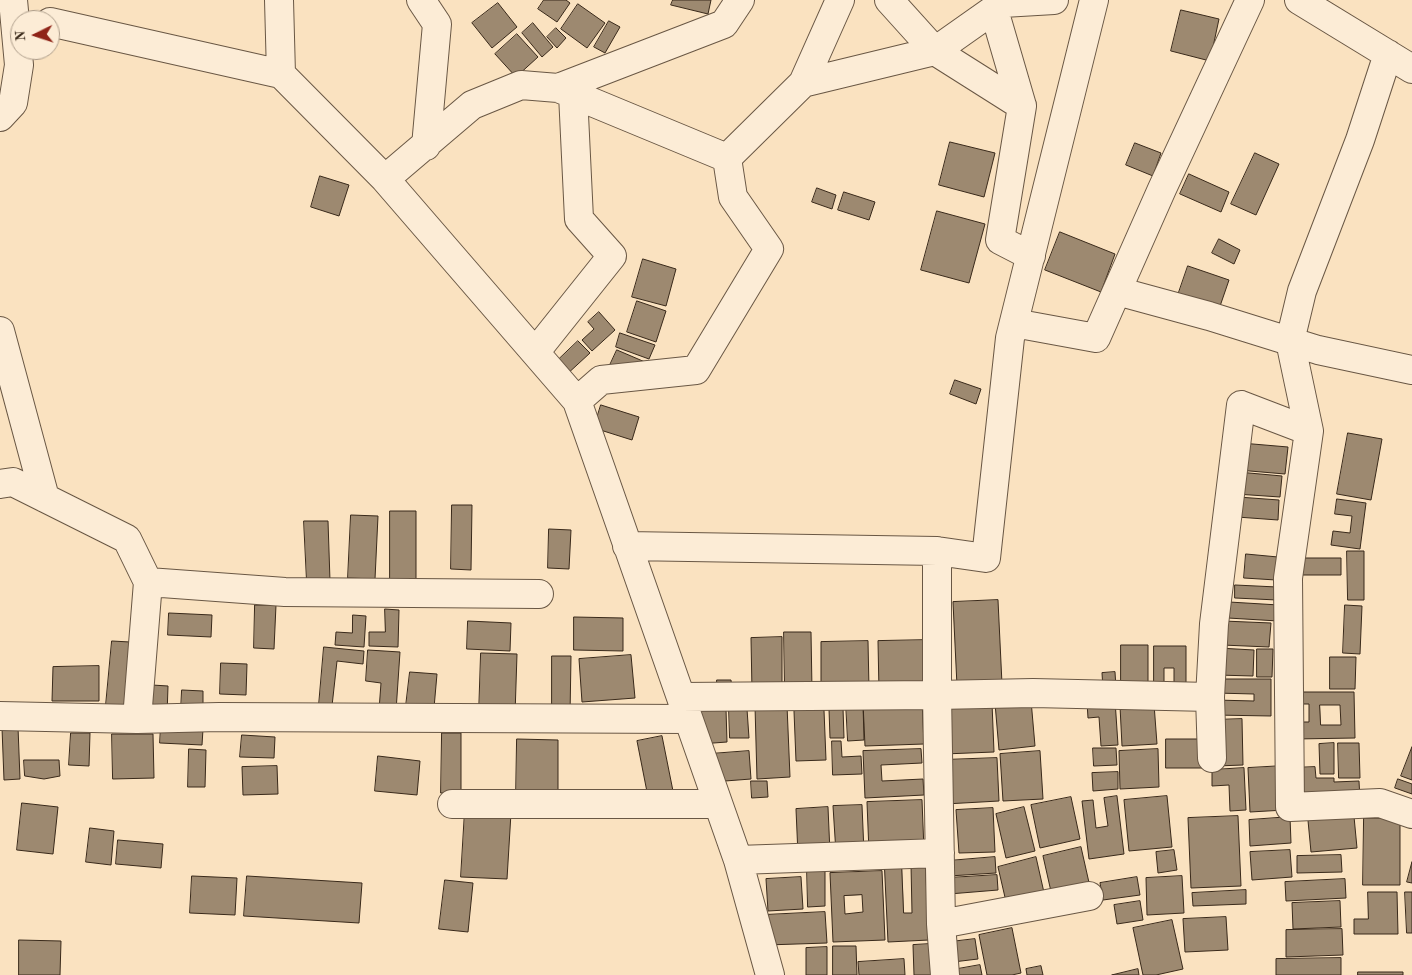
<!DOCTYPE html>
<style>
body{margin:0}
#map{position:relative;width:1412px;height:975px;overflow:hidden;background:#fae2c0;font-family:"Old Standard TT",serif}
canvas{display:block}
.north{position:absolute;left:10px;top:10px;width:50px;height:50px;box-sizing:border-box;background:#fcecd6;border:1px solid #ae9e8b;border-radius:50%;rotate:266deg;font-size:14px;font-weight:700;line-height:20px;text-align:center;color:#39291a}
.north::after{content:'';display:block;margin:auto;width:18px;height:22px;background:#8f2418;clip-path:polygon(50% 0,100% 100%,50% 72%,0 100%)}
</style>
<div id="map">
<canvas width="1412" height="975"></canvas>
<div class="north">N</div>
</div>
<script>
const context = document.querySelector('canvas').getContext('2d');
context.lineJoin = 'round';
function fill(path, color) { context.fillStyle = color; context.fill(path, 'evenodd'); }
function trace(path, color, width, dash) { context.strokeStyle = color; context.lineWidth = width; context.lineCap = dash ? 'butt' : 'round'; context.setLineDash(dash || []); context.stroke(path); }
const building = new Path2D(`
 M544,0H566L570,3L557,22L538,9Z
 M673,0H711L708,14L671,5Z
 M498,3L517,27L492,48L472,23Z
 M578,4L605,23L587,48L561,29Z
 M1181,10L1219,19L1210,61L1171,51Z
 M609,21L620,27L605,53L594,47Z
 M533,23L553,47L542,57L522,33Z
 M556,28L566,38L557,48L547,37Z
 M517,34L538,57L516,77L495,54Z
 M950,142L995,153L984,197L939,185Z
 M1135,143L1161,153L1153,176L1126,165Z
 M1255,153L1279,164L1256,215L1231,204Z
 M1189,174L1229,192L1221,212L1180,194Z
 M320,176L349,185L339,216L311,207Z
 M817,188L836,195L832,209L812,202Z
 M844,192L875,202L869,220L838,210Z
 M937,211L985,224L969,283L921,270Z
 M1060,232L1115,254L1101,292L1045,270Z
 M1219,239L1240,250L1234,264L1212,253Z
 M643,259L676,269L666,306L632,297Z
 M1188,266L1229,280L1218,312L1177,298Z
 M637,301L666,311L656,342L627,332Z
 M599,312L615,330L592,351L582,340L594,329L588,322Z
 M620,333L655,345L649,359L616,347Z
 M578,341L590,353L565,376L554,364Z
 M617,350L652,365H610Z
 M955,380L981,389L976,404L950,394Z
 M601,405L639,417L632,440L594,428Z
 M1348,433L1382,439L1371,500L1337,494Z
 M1241,443L1288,447L1285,474L1238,470Z
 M1238,472L1282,476L1280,497L1236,494Z
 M1238,497L1279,500L1278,520L1237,517Z
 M1337,499L1366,503L1360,549L1331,545L1333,531L1350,533L1352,516L1335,514Z
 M452,505H472L471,570L451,569Z
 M390,511H416V582L390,581Z
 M351,515L378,516L375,579L348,578Z
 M304,521H328L330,581L307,582Z
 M549,529L571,530L569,569L548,568Z
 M1347,551H1364V600H1348Z
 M1246,554L1278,557L1276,580L1244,578Z
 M1297,558H1341V575H1297Z
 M1235,585L1277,587V600L1235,598Z
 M998,600L1002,684L957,686L953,602Z
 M1229,602L1279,605L1278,621L1228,618Z
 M255,605H276L274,649L254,648Z
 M1345,605L1362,606L1360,654L1343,653Z
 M385,609L399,610L398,647L369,646V632H385Z
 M169,613L212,615L211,637L168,635Z
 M353,615L366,616L364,647L335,645L336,632L352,633Z
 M574,617L623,618V651L574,650Z
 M468,621L511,623L510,651L467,649Z
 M1223,621L1271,623L1269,647L1222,645Z
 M784,632H811L812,690H785Z
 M782,637V690L752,691L751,638Z
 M929,640L930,691L879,692L878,641Z
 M112,641L130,642L126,707L106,705Z
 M868,641L869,689L821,690V642Z
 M1121,645H1148V690H1121Z
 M1154,646H1186V693L1174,692V668H1164V692H1154Z
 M324,647L364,651L363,664L337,661L332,706L319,705Z
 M1218,648L1254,650L1253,676L1217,675Z
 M1257,649H1273L1272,677H1257Z
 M368,650L400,652L396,711L379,710L381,683L366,681Z
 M481,653L517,654L515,715L479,714Z
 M631,655L635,698L582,702L579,659Z
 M552,656H571L570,716L552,715Z
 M1330,657H1356L1355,689H1330Z
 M221,663L247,664L246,695L220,694Z
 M99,666V701H52L53,667Z
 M410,672L437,674L434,708L406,706Z
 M1115,672L1116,688L1103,689L1102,673Z
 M1215,679H1271V716L1214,715L1215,700L1254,701V694L1215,693Z
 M717,680H731L732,690H717Z
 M152,685L168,686L167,716L150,715Z
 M182,690L203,691V711L181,710Z
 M1293,692H1354L1355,738L1295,739V722H1309V704H1293Z
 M922,700L924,744L865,746L863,703Z
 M1031,700L1035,746L999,750L995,703Z
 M1115,700L1118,745L1101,746L1099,717L1088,718L1087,702Z
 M846,703H863L864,740L848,741Z
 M992,703L994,752L944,754L942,705Z
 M1154,704L1157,744L1122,746L1120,706Z
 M787,705L790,777L757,779L755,706Z
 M1320,705H1340L1341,725H1321Z
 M843,708L844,738H830L829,709Z
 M726,709L727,742L700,744L698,711Z
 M729,709H747L749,738H730Z
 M824,710L826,760L796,761L794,711Z
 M1242,719L1243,765L1216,766L1214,720Z
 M161,726L203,729L202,745L160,743Z
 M18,727L20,779L4,780L2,728Z
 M71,733H90L89,766L69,765Z
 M442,733H461V793H441Z
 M112,734H153L154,778L113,779Z
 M242,735L275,737L274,758L240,757Z
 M662,736L673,791L648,797L637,741Z
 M517,739L558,740V798L516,797Z
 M1166,739H1204V768H1166Z
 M832,741H841L842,757L861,756L862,774L833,775Z
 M1334,743V774H1320L1319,744Z
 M1338,743H1359L1360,778H1339Z
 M1412,747V780L1401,776Z
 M1093,748H1116L1117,765L1094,766Z
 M189,749L206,750L205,787H188Z
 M921,749L922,763L881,765L882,781L923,779L924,795L865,798L863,751Z
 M1158,749L1159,787L1120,789L1119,751Z
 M749,751L751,779L712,782L710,754Z
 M1040,751L1043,799L1003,801L1000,754Z
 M378,756L420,761L417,795L375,791Z
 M997,758L999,801L945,804L943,760Z
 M24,760H59L60,776L44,779L25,776Z
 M277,766L278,794L243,795L242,767Z
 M1283,766L1285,810L1250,812L1248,768Z
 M1315,767L1316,778H1334V782L1359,781L1360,800L1294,803L1292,768Z
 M1244,768L1246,810L1230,811L1229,785L1212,786V770Z
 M1118,772V789L1093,791L1092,773Z
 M1398,779L1412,784V794L1395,788Z
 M751,781H767L768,797L752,798Z
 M1117,796L1124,854L1089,859L1082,801L1093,800L1096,828L1108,826L1104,798Z
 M1167,796L1172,847L1129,851L1124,800Z
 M1071,797L1080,839L1040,848L1031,805Z
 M922,800L924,850L869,852L867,802Z
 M22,803L58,807L53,854L17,850Z
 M862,805L864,852L836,853L833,806Z
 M1353,806L1357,848L1311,852L1307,810Z
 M828,807L830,853L798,855L796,809Z
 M1024,807L1035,851L1006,858L996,814Z
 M993,808L995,852L959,853L956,810Z
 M465,810L511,813L507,879L461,877Z
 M1238,816L1241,886L1191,888L1188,818Z
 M1290,817L1291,843L1250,846L1249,820Z
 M1364,818H1400V885H1363Z
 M90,828L114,831L111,865L86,862Z
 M118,840L163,844L161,868L116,864Z
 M1081,847L1090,887L1052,896L1043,856Z
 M1174,850L1177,870L1158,873L1156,852Z
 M1290,850L1292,877L1252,880L1250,852Z
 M925,855L929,940L888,942L884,857Z
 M1341,855L1342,872L1297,873V856Z
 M995,857L996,873L949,876L948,861Z
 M1036,857L1045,897L1007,906L998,867Z
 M1412,862V883L1407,882Z
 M902,865H911L912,913H904Z
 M807,869H825V906L808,907Z
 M882,871L885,940L833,942L830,873Z
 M997,875L998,890L949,894L948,878Z
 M192,876L237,878L235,915L190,913Z
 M247,876L362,883L359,923L244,916Z
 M1182,876L1184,913L1147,915L1146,878Z
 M801,877L803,909L768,911L766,879Z
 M1137,877L1140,895L1103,900L1100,883Z
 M1345,879L1346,898L1286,901L1285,882Z
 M445,880L473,883L468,932L439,929Z
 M1246,890V904L1193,906L1192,893Z
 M1368,892H1397L1398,934H1354V919H1368Z
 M1405,892H1412V933H1407Z
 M862,895L863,912L845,914L844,896Z
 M1140,901L1143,920L1117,924L1114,905Z
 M1340,901L1341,927L1293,929L1292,903Z
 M825,912L827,943L766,945L764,915Z
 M1226,917L1228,950L1185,952L1183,919Z
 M1172,920L1183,969L1156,975H1143L1133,928Z
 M1012,928L1021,973L1012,975H987L979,935Z
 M1342,929L1343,955L1286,957V930Z
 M975,939L978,959L953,962L950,942Z
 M19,940L61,941L60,975H19Z
 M930,944L932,975H914L913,945Z
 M833,946H856L857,975H833Z
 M827,947V975H806V948Z
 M1341,958V975H1276V959Z
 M904,959L905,975H859L858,962Z
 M980,965L982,975H953L952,970Z
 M1041,966L1043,975H1027L1026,969Z
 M1138,969L1139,975H1112Z
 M1358,972H1403V975H1358Z`);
fill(building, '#9d8970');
trace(building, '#39291a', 1);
const minor = new Path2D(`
 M279,0L281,74L385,179L577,401L738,860L770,975
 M421,0L437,24L426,146
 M889,0L935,51L1022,106L1000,240L1031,256
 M1299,0L1412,69
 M994,10L1022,106
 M50,22L281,74
 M1388,54L1360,140L1302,291L1290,341L1309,431L1288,578L1290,807L1380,803L1412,814
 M803,83L840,0
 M558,88L724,24L740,0
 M0,117L13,103L19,65L13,0
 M727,158L803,83L935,51L1003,3L1054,0
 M385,179L472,105L521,85L558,88L727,158L733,197L769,249L696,370L601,380L577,401
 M1117,291L1209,316L1318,350L1412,370
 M1014,323L1096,338L1162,189L1250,0
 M0,331L45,498
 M536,353L541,345L612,256L579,219L573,94
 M0,484L13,482L127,539L148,582
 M627,546L937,551V695L681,697
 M937,551L986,558L1010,338L1094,0
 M539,594L285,592L148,582L137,719L219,717L688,719
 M0,716L137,719
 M1212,758L1210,697L1214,624L1241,405L1309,431
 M452,804H718
 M738,860L940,853
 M1089,896L941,924L937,695L1033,693L1210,697
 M941,924L945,975`);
trace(minor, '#695744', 30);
trace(minor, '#fcecd6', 28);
</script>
